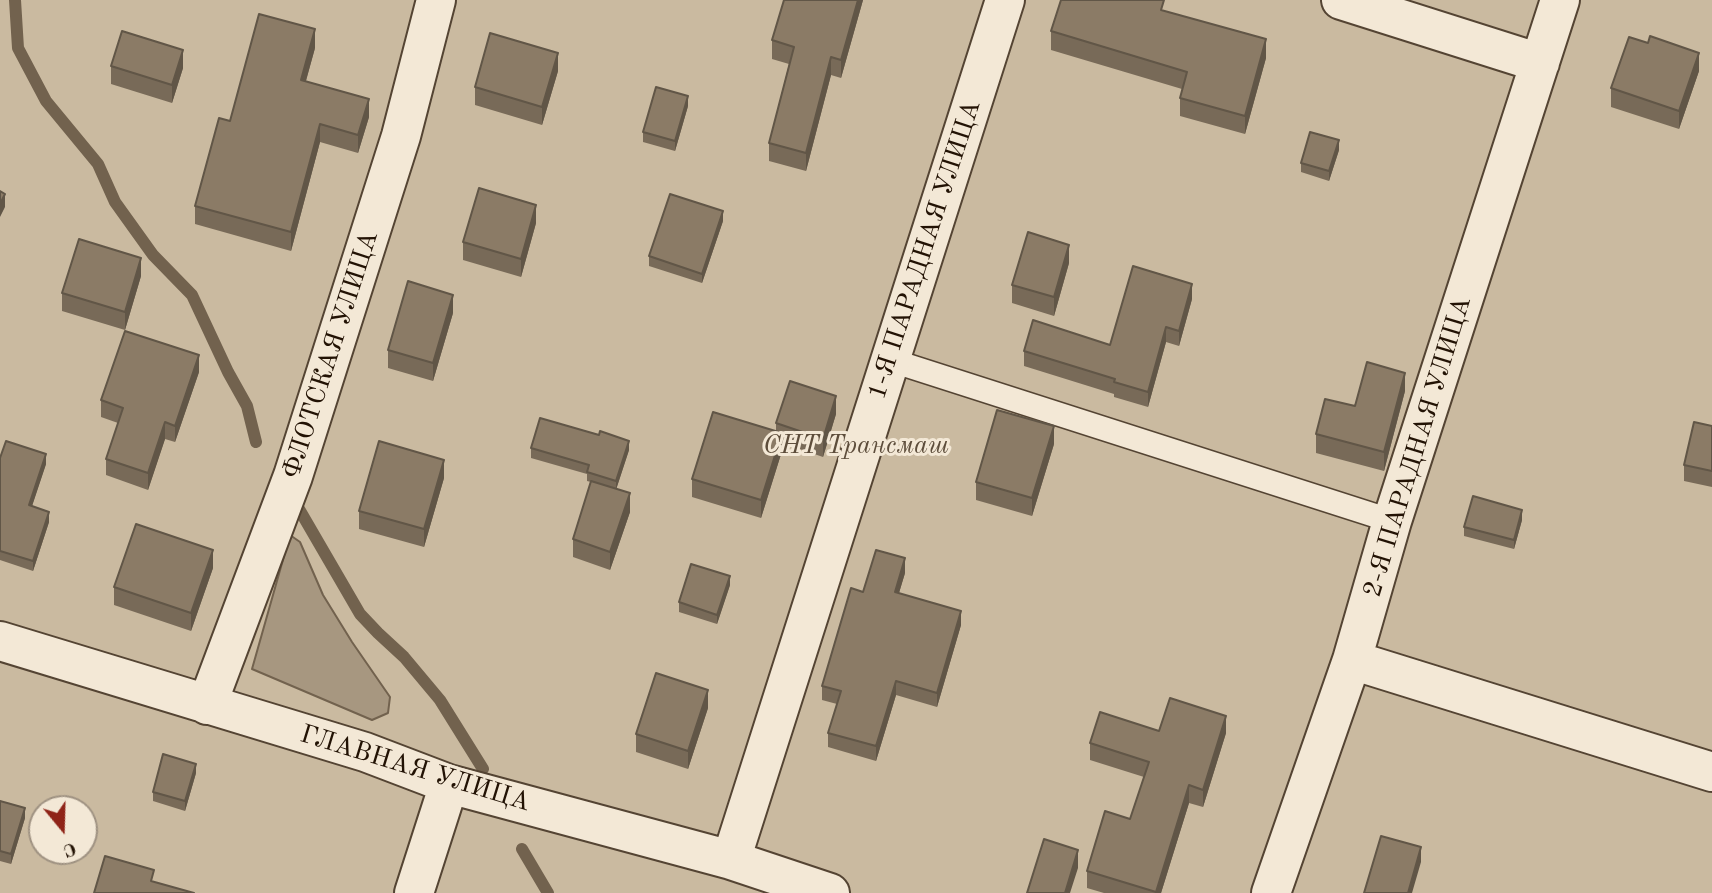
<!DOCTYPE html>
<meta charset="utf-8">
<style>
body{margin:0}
#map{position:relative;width:1712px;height:893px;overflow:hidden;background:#ecdcc0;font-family:"Old Standard TT",serif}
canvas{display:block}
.north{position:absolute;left:28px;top:795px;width:70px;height:70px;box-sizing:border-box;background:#f3e8d6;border:2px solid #9f9282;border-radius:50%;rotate:161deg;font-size:19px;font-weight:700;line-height:28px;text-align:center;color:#221204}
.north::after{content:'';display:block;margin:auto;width:24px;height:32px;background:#8f2418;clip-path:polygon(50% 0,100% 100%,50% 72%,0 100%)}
</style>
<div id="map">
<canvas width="1712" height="893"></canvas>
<div class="north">С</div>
</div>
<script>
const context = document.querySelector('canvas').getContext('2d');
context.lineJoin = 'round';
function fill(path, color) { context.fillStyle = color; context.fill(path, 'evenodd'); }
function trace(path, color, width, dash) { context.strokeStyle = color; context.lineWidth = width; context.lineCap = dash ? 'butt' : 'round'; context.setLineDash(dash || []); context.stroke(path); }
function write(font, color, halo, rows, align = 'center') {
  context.font = font + ' "Old Standard TT",serif'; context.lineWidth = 6; context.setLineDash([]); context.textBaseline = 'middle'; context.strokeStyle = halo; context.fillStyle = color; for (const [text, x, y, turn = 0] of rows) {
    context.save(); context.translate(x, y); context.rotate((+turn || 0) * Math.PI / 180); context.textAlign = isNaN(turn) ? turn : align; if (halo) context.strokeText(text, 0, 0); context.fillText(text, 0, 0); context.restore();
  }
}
fill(new Path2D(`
 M0,0H1712V893H0ZM42,809H84V851H42Z`), '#cabaa0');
const water = new Path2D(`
 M290,535L300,542L323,595L352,642L390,697L388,713L372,720L252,669Z`);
fill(water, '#a79780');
trace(water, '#72624e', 2);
trace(new Path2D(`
 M15,0L18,48L46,101L98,164L115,202L153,255L192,295L228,372L247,406L256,442
 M299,509L360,614L378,633L404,657L440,700L483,769
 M522,849L548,893`), '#72624e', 12);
const lane = new Path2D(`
 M890,360L1392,521`);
const street = new Path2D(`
 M1341,0L1540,63
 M0,641L365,752L449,784L731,860L830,893
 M1352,660L1712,772
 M207,705L293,476L401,136L436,0
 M731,860L1005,0
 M414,893L449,784
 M1271,893L1352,660L1392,521L1560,0`);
trace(lane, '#544433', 26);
trace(street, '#544433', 42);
trace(lane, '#f3e8d6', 23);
trace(street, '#f3e8d6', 38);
fill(new Path2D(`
 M784,0H863L841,78L831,75L806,171L769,161V143L789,64L772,59V40Z
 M1165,11L1266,58L1245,134L1180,116V98L1182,89L1051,50V31Z
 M315,48L306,81L369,117L358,153L320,142L291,251L195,224V206L230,121Z
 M111,66L183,68L172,103L111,84Z
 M558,71L542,125L475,105V87Z
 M1699,71L1679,129L1611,107V88Z
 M688,106L675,151L643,142V132Z
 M1339,150L1329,181L1301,172V163Z
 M723,221L702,283L649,266V256Z
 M536,223L521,277L463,260V242Z
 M1069,263L1054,316L1012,303V285Z
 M141,276L125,330L62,311V293Z
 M1192,299L1179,346L1166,342L1148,407L1114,397V394L1024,366V351L1110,345Z
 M453,313L433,381L388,368V350Z
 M199,372L175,442L165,439L148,490L106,475V459L118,423L101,417V400Z
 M1405,391L1384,471L1316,453V434L1355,406Z
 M836,414L823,457L782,443V451L761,518L692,497V479L776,431V423Z
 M1712,426V487L1684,481V465Z
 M1054,444L1032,516L976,500V482Z
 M531,448L629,450L616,489L630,512L610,570L573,557V539L591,482L587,481V474L531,458Z
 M0,458L46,464L32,506L49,522L33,571L0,560Z
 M444,478L424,547L359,529V511Z
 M1522,520L1514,549L1464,536V527Z
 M213,568L191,631L114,605V587Z
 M905,573L899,593L961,625L937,707L896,695L876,761L828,747V733L837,704L822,700V686L863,592Z
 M730,585L717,624L679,612V602Z
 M708,708L688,769L636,752V734Z
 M1159,731L1226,733L1203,807L1189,803L1161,893H1104L1087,888V871L1130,819L1144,777L1090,760V743Z
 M196,773L185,811L153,801V792Z
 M0,801L25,818L11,864L0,861Z
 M93,825L83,858L55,851H84Z`), '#786a58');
fill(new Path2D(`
 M858,0H863L841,78V60Z
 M315,29V48L301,98V80Z
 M1266,39V58L1245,134V116Z
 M183,50V68L172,103V85Z
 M558,53V71L542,125V107Z
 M1699,53V71L1679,129V111Z
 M831,57V75L806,171V153Z
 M688,96V106L675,151V141Z
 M369,99V117L358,153V135Z
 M320,124V142L291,251V232Z
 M1339,140V150L1329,181V171Z
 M5,194V207L0,217V204Z
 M536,205V223L521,277V259Z
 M723,211V221L702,283V274Z
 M1069,245V263L1054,316V297Z
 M141,258V276L125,330V312Z
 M1192,284V299L1179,346V331Z
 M453,295V313L433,381V363Z
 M1166,327V342L1148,407V392Z
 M199,355V372L175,442V426Z
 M1405,373V391L1384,471V452Z
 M836,396V414L823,457V439Z
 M165,422V439L148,490V473Z
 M1054,426V444L1032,516V498Z
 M782,433V451L761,518V500Z
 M629,441V450L616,490V481Z
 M46,454V464L29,515V505Z
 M444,460V478L424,547V529Z
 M630,493V512L610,570V552Z
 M1522,510V520L1514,549V540Z
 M49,512V522L33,571V561Z
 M213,550V568L191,631V613Z
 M905,558V573L895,606V592Z
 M730,576V585L717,624V615Z
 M961,611V625L937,707V693Z
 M896,681V695L876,761V746Z
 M708,690V708L688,769V751Z
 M1226,716V733L1203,807V790Z
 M196,764V773L185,811V801Z
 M1189,785V803L1161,893H1156Z
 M25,808V818L11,864V854Z
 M93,816V825L83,858L84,846Z
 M1421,847V862L1412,893H1408Z
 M1078,850V868L1070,893H1065Z`), '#615647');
const building = new Path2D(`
 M784,0H858L841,60L831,57L806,153L769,143L794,47L772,40Z
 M1061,0H1164L1161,10L1266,39L1245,116L1180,98L1187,72L1051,31Z
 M259,14L315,29L301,80L369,99L358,135L320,124L291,232L195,206L219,118L230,121Z
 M122,31L183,50L172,85L111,66Z
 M490,33L558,53L542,107L475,87Z
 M1650,36L1699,53L1679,111L1611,88L1629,37L1648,43Z
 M656,87L688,96L675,141L643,132Z
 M1310,132L1339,140L1329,171L1301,163Z
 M479,188L536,205L521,259L463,242Z
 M0,191L5,194L0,204Z
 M670,194L723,211L702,274L649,256Z
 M1028,232L1069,245L1054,297L1012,285Z
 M79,239L141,258L125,312L62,293Z
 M1133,266L1192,284L1179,331L1166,327L1148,392L1114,382L1115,379L1024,351L1033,320L1110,345Z
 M408,281L453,295L433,363L388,350Z
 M125,331L199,355L175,426L165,422L148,473L106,459L123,408L101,400Z
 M1367,362L1405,373L1384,452L1316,434L1325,399L1355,406Z
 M790,381L836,396L823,439L776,423Z
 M997,410L1054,426L1032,498L976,482Z
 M713,412L782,433L761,500L692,479Z
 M540,418L599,435L600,431L629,441L616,481L587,472L589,465L531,448Z
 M1694,422L1712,426V471L1684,465Z
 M6,441L46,454L29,505L49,512L33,561L0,551V458Z
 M379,441L444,460L424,529L359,511Z
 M591,481L630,493L610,552L573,539Z
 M1473,496L1522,510L1514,540L1464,527Z
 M136,524L213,550L191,613L114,587Z
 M876,550L905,558L895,592L961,611L937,693L896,681L876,746L828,733L841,691L822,686L851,588L863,592Z
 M691,564L730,576L717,615L679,602Z
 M656,673L708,690L688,751L636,734Z
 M1170,698L1226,716L1203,790L1189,785L1156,892L1087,871L1105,811L1130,819L1149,762L1090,743L1100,712L1159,731Z
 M163,754L196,764L185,801L153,792Z
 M0,801L25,808L11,854L0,851Z
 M84,814L93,816L84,846Z
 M1381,836L1421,847L1408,893H1364Z
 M1044,839L1078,850L1065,893H1027Z
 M105,856L154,870L151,881L194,893H94Z`);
fill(building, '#8b7b66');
trace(building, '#615647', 2);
write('26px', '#221204', '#f3e8d6', [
 ["1-Я ПАРАДНАЯ УЛИЦА",925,250,-72],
 ["ФЛОТСКАЯ УЛИЦА",331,355,-72],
 ["2-Я ПАРАДНАЯ УЛИЦА",1418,447,-73],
 ["ГЛАВНАЯ УЛИЦА",415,769,17]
]);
write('italic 26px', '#5d4d3b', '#f3e8d6', [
 ["СНТ Трансмаш",856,446]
]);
</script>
